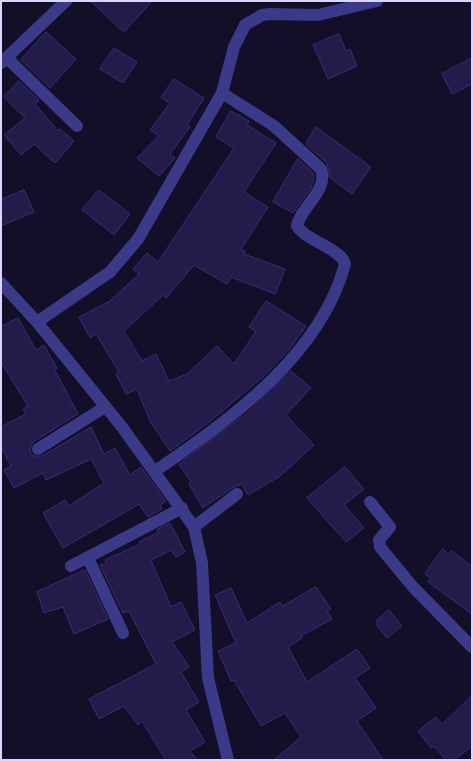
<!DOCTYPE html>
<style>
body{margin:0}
#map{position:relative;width:473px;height:761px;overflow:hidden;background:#130f28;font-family:Helvetica,sans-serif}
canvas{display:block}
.frame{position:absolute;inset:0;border:2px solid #dad6ff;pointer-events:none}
</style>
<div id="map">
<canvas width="473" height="761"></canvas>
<div class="frame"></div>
</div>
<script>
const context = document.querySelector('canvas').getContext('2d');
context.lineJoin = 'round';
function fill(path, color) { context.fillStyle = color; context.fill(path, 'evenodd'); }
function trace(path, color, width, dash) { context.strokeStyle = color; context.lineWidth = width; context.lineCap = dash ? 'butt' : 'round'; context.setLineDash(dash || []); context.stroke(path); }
const building = new Path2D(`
 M91,1H152L124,32Z
 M46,32L76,59L50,88L21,60Z
 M339,34L346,51L350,49L357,66L328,79L313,45Z
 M114,48L137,62L123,83L100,69Z
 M472,58V84L452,94L442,74Z
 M174,79L204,98L187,125L190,127L170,154L175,158L159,176L137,158L159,136L150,130L170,103L161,98Z
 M19,81L39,100L35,104L58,131L60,129L74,141L55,163L34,144L21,155L4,135L25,118L4,97Z
 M231,111L249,121L247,125L276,143L244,192L268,207L241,249L245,251L244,254L285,269L275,294L231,277L227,284L194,265L166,298L163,295L124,331L142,361L156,354L169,381L187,374L217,346L234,364L256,331L249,327L266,301L306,326L288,351L263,377L208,423L170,451L150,421L137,389L126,394L116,374L119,372L96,334L90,338L79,317L110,301L139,274L133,269L147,253L158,262L234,148L216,137Z
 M316,127L371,167L352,194L330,178L327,163L306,144Z
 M298,159L313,173L314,177L311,188L293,213L273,202Z
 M24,190L34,212L1,226V200Z
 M99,190L130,214L114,235L82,210Z
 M18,318L36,350L44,345L57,368L55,370L78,414L33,442L30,449L31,454L35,456H42L91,427L104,454L115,448L130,475L141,467L166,501L160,505L162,509L148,517L139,504L63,548L43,513L65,500L69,506L104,483L91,459L46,480L43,473L14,488L4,470L11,466L1,447V427L26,414L23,409L28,406L1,362V327Z
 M291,371L311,388L286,415L314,445L280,476L248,495L242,484L232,488L203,508L189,484L191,482L179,464L247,413Z
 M345,467L364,489L344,505L364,528L346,542L307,498Z
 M170,523L185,552L176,557L171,550L151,560L171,607L181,602L195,630L172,642L189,667L181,672L199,702L186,710L205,742L190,751L197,760H166L142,721L138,725L124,706L99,719L89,699L156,664L129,611L123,613L100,565L107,563L105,560L140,544L139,542L159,532L157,530Z
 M443,549L448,554L451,551L472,566V614L428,582L431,578L425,574Z
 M85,570L108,619L74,634L63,607L44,613L37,592Z
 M316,587L331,609L327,611L332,619L301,636L302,638L288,647L307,682L357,649L370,668L355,678L376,708L357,721L383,760H274L301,737L285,713L261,726L234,680L231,681L218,651L236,643L215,595L231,588L247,623L280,602L282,606Z
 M389,610L402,626L387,638L377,626V620Z
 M472,696V746L454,760H446L434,746L431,748L418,731L436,717L442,724Z`);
fill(building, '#231b49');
trace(building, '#392d76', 1);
trace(new Path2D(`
 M7,58L77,126
 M1,63L66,1
 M1,283L37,322L122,427L194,527L202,563L208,678L228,760
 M37,322L110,272L138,239L222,93L234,47L245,25L262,15L270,14L318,15L377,1
 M38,449L105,407
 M155,471C230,420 321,355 345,264C342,249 306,241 297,226C300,207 329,191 321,169L274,126L222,93
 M370,502L390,527L379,540L380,547L413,587L472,647
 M194,527L237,494
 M88,558L123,633
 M71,566L182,508`), '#3b3a88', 12);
</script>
